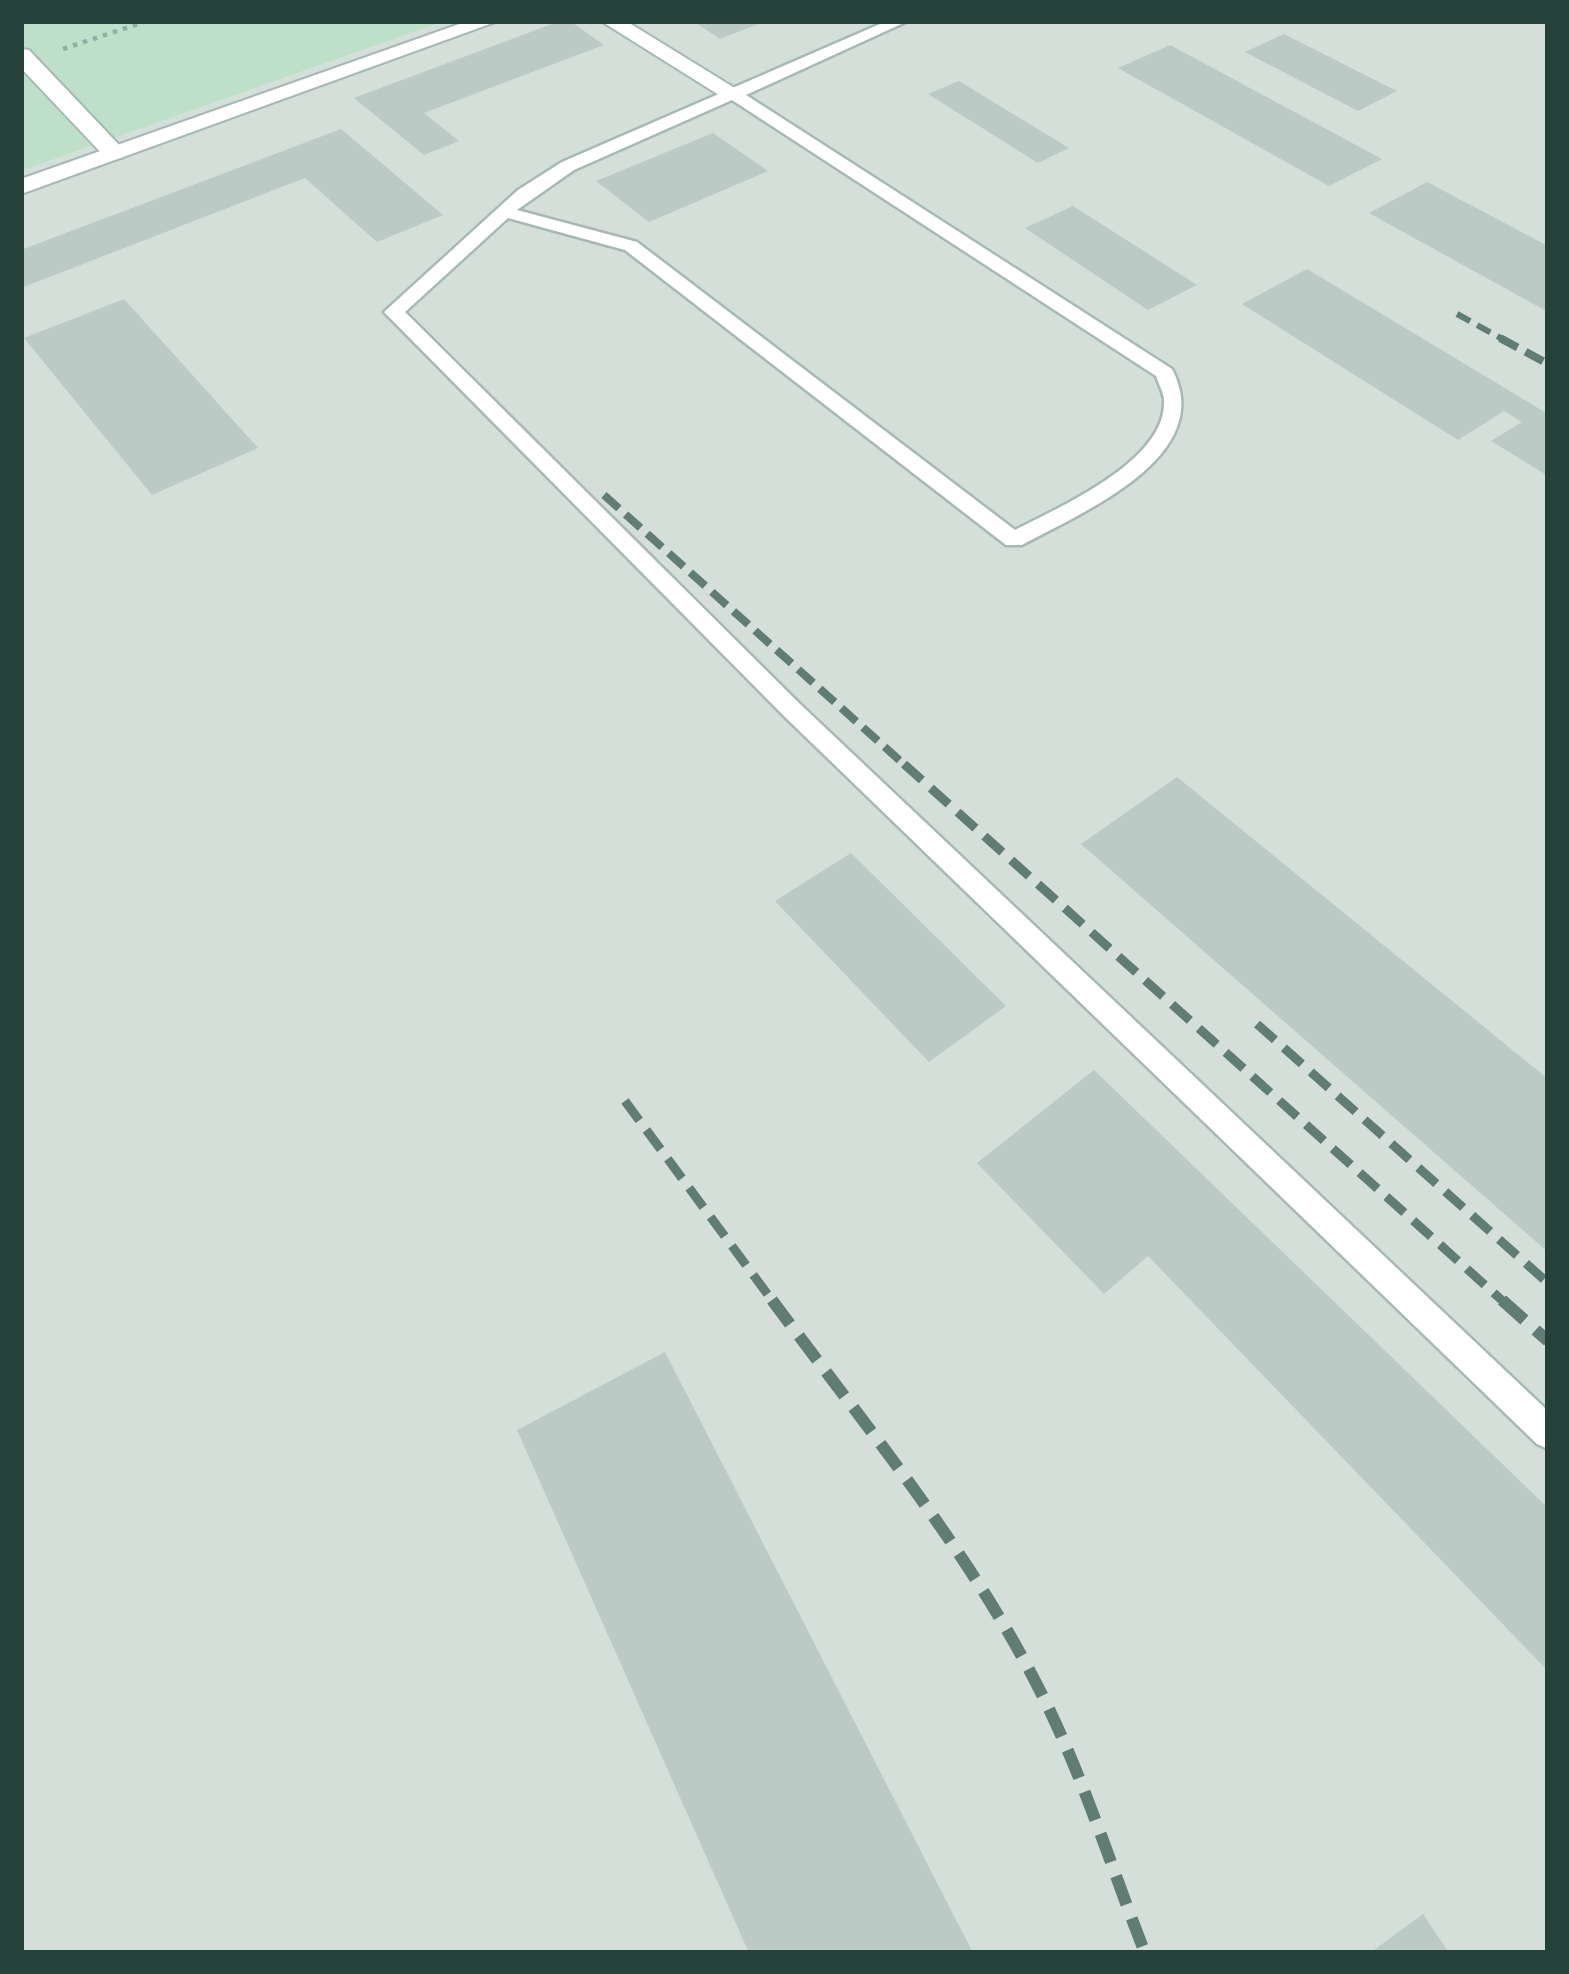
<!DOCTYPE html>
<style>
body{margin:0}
#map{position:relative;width:1569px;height:1974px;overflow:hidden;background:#e6efeb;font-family:Mulish,sans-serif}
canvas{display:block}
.frame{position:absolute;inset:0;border:24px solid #24423a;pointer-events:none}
</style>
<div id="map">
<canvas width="1569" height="1974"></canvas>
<div class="frame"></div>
</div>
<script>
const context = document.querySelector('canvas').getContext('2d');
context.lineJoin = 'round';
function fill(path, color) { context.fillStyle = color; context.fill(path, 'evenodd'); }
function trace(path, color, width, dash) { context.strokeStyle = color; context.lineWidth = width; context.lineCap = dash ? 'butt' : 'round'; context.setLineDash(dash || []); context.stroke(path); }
fill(new Path2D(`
 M445,21H1548V1953H21V171Z`), '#d4dfda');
fill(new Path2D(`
 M21,21H445L21,171Z`), '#bfe0c8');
fill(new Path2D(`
 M560,21H570L604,45L424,113L459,141L424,155L354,98Z
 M693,21H766L720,39Z
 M1284,34L1397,91L1358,111L1245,52Z
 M1170,45L1382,159L1329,186L1118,68Z
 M959,81L1069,148L1038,163L928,94Z
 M341,129L443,215L377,242L305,178L21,288V250Z
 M713,133L768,171L649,222L596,181Z
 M1427,182L1548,246V312L1369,213Z
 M1073,206L1197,285L1148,310L1025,228Z
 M1307,269L1548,414V476L1491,441L1522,422L1504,411L1458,440L1242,304Z
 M124,299L258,448L152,495L24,338Z
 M1177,777L1548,1079V1252L1081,844Z
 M851,853L1006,1006L929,1062L775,901Z
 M1094,1070L1548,1508V1671L1148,1256L1104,1294L977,1163Z
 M665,1352L973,1953H749L517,1430Z
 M1423,1914L1449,1953H1370Z`), '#bbcac4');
const service = new Path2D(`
 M887,21H908L746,95L1172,369C1218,456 1083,512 1022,545H1006L625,250L508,218L405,312L800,704L1548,1411V1449L1537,1444L784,716L384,312L518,190L562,162ZM732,100L1156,376C1159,385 1165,395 1164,404C1163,462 1060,507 1015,530L637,242L517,210L574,170Z`);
const pedestrian = new Path2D(`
 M21,49L29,50L122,148V158H106L21,68Z`);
const minor = new Path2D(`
 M468,21H498L21,194V179Z
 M601,21H626L746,95L743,100H727Z`);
trace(service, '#a8b8b2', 5);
trace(pedestrian, '#a8b8b2', 4);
trace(minor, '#a8b8b2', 4);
trace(new Path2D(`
 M63,49L147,21`), '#86b3a5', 4.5, [4.5, 6]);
fill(service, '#fff');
fill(pedestrian, '#fff');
fill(minor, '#fff');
trace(new Path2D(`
 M1457,314L1506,341`), '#5f7d75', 6, [15, 8]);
trace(new Path2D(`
 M1500,338L1548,364
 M604,495L907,767`), '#5f7d75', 8, [20, 9]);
trace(new Path2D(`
 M904,764L1505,1303
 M1257,1024L1548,1283
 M625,1101L774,1303`), '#5f7d75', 9, [24, 12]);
trace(new Path2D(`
 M772,1300C872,1435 985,1569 1056,1724C1090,1798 1115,1877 1145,1953
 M1502,1300L1548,1341`), '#5f7d75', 12, [30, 15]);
</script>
